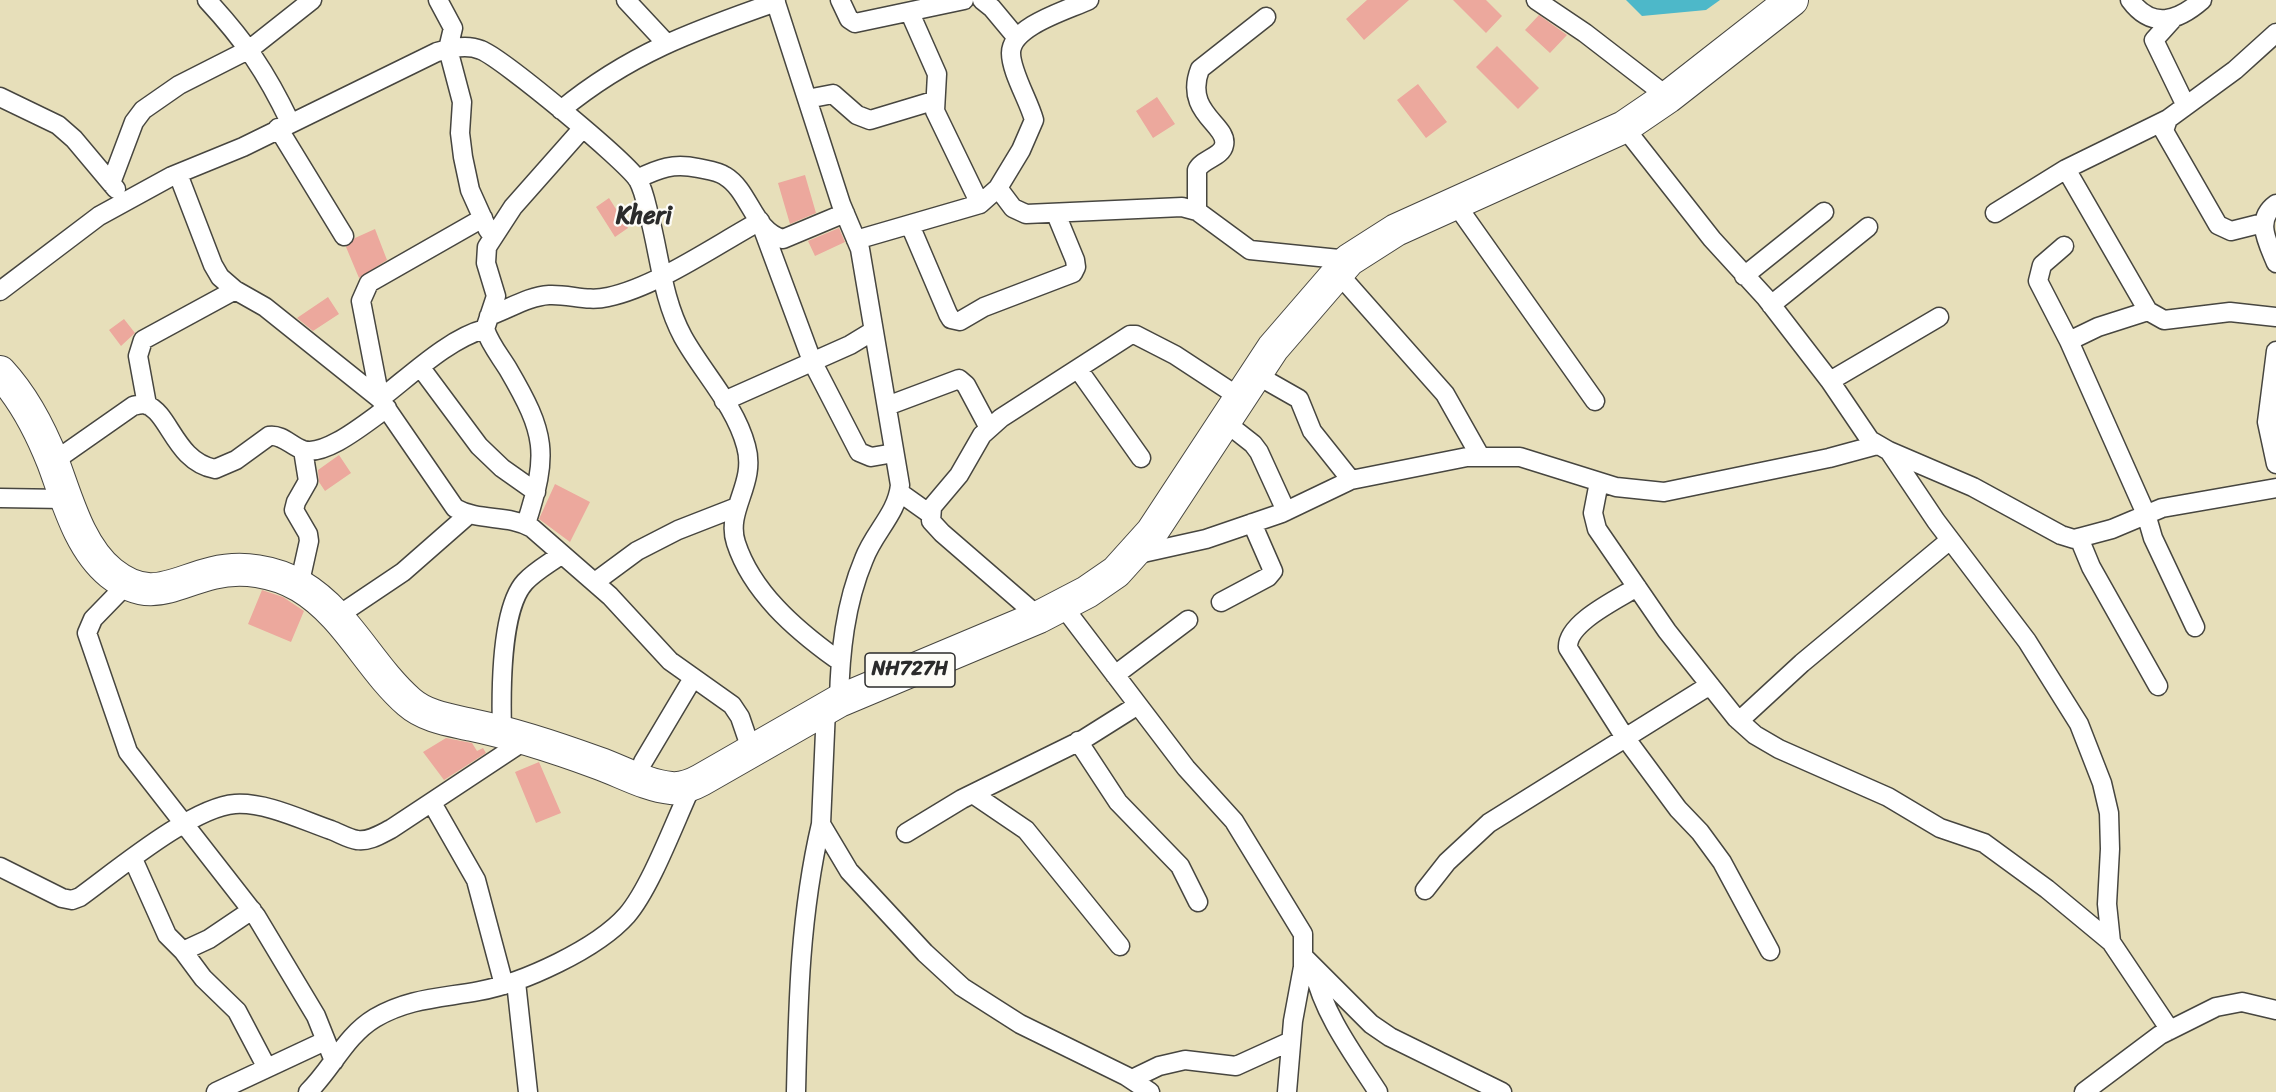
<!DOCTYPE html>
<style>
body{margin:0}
canvas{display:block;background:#e7dfba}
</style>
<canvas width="2276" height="1092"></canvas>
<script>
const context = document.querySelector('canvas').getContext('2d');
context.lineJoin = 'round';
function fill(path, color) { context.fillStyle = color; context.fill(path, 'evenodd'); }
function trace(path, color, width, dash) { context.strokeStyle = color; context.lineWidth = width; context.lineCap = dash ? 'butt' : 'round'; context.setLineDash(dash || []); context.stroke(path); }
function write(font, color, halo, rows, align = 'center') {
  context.font = font + ' Sriracha,sans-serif'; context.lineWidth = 4.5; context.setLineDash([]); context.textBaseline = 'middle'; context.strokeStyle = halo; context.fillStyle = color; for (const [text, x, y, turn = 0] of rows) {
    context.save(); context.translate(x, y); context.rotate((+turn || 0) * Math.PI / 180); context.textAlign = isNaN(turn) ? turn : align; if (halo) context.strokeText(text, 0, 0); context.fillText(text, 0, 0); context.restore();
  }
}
fill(new Path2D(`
 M1626,0H1720L1706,10L1642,16Z`), '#4db8c9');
fill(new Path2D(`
 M1367,0H1409L1364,40L1346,19Z
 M1453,0H1486L1502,16L1486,33Z
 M1539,15L1567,35L1550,53L1525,30Z
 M1497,46L1539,88L1518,109L1476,67Z
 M1418,84L1447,122L1426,138L1397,100Z
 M1157,97L1175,124L1153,138L1136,111Z
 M805,175L816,213L790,224L778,183Z
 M609,198L628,228L615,237L596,207Z
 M839,228L845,242L815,256L808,241Z
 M375,229L387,260L359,278L346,247L355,238Z
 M328,297L339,314L313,331L297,318Z
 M124,319L135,333L121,346L109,330Z
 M339,455L351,473L325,491L319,482L318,470Z
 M555,484L590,502L570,542L539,519Z
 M262,590L283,597L304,611L291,642L248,624Z
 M446,738L472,743L477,751L483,748L486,753L444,780L423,752Z
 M539,762L561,813L536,823L515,772Z`), '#eca89d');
const street = new Path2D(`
 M207,0C245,41 266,72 290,122
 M438,0L453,28L448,49L462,102L460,133L463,157L470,190L488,230
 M626,0L666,43
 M775,0L841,204L860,249L900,485C897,514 874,532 864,559C845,604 840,653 839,701
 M840,0L849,19L855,23L964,0
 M982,0L992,8L1017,38
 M1536,0L1585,33L1668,97
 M2130,0C2152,30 2178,21 2202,0
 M910,13L937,74L935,111L980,204
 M2172,20L2154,40L2186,106
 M0,97L58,125L74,139L116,189
 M807,99L833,94L857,115L870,120L933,101
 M561,110C629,54 693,31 776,2
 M1624,127L1712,239L1766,298L1830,381L1870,440L1889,451L1973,487L2061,535L2074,539L2082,537L2112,529L2162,508L2276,488
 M278,128L344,236
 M2066,169L2148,311L2164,320L2230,312L2276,317
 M178,174L213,265L220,277L235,290L265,307L380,399L455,508C479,522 508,514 532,528L610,596L670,661L732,705L740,717L752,752
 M637,179C660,168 673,163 698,168C707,170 718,171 725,176C750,191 753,231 783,239L845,213
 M111,183L134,122L143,110L179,85L250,49L312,0
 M998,188L1013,208L1026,214L1182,207L1197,211L1250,250L1349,260
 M1455,203L1595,401
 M2276,204C2254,220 2268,243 2276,263
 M1197,211V170C1202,159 1222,157 1224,145C1229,125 1183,113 1200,69L1266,17
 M1995,213L2066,169L2168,119
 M483,218L369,283L361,301L380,399C409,377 449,338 485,329
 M2263,223L2231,231L2218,225L2164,131L2168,119L2235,70L2276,33
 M910,225L948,314L951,319L960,321L984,307L1073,273L1076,267L1075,260L1056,214
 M856,240L980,204L998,188L1021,150L1034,120C1029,101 1011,72 1011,53C1011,26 1068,10 1089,0
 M2064,246L2042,265L2038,281L2069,341L2146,514L2153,538L2195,627
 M1337,272L1445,394L1480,456
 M1744,276L1824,212
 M0,291L99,216L172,176L243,147L437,52C451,48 467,44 481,50C502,58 626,161 638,180C644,191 646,203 649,215C660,256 662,298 683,337C703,373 735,405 746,446C757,484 725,510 736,543C752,592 795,629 835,658L841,660
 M1771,305L1868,227
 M489,316C509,309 529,296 549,295C570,294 587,302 608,297C656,287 716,245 760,221L812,361L859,452L871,457L894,453
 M2069,341L2098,327L2148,311
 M2276,351L2267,422L2276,464
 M421,368L479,446L502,468L536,492
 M1078,369L1141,458
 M1255,374L1299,399L1312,431L1351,480
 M1830,381L1939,317
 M724,401L850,345L873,331
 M147,405L138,356L143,340L235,290
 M887,406L959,379L966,385L989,428
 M1225,422L1253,444L1259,452L1286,511
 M1889,451L1936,521L2027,641L2079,724L2102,783L2109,813L2110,849L2107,904L2111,942L2170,1030
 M53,462L133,406C137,405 142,403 147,405C170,414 175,461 215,469L236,460L269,436C282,434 291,446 303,450C326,457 368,421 387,408
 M1599,482L1593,513L1597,529L1667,631L1736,718L1755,735L1779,749L1888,797L1940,828L1984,843L2047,889L2111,942
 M899,492L930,514
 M0,498L65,499
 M526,524C549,453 546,434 508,369C500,356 490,344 485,329L496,296L486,263L487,247L513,207L582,129
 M2079,538L2091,567L2158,686
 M1134,555L1206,539L1282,513L1351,480L1467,457H1520L1616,487L1664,492L1829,458L1877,445
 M595,582L637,551L678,530L737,507
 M127,584L93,619L87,633L128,752L256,916L316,1016L334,1061
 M299,586L309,541L308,534L294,510L296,502L308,481L303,450
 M1637,587C1618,599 1566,623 1568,648L1624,736L1678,809L1700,832L1722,862L1770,951
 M1221,602L1268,577L1273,571L1252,523
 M1062,605L1186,768L1234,821L1303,934V967L1293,1021L1287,1092
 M336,617L403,572L468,515
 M1039,617L942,533L931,521L932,507L959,475L982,435L1001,418L1130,335H1136L1175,355L1239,397
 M1115,675L1188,620
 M826,709L821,824L849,871L925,953L962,987L1020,1024L1126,1076L1150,1092
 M1739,721L1802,663L1950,540
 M502,732C501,696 500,609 525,582C535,571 550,563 562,554
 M1078,741L1118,802L1180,866L1198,902
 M643,762L693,678
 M973,794L1026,830L1120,946
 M432,803L476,880L504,985
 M906,833L962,799L1084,739L1138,705
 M133,859L167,935L183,951L209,939L252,910
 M0,867L62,898L72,900L80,897C116,871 192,807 235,804C266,802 302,820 331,830C339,833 349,839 357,840C369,842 381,834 391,829L527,739
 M1425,890L1447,862L1489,823L1710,685
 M183,951L203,978L237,1011L267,1068
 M1304,957L1371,1024L1390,1037L1502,1092
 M1313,968C1324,1015 1352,1052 1378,1092
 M516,982L528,1092
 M1132,1079L1159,1066L1185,1060L1236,1066L1291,1041
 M216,1092L325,1041
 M308,1092C332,1069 345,1036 375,1018C409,998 442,998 479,991C523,983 597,949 627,915C651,887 675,821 692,785
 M796,1092C798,1001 800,914 821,824
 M2084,1092L2160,1035L2216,1007L2242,1002L2276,1010`);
const highway = new Path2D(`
 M0,372C24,398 40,429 53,462C67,499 79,547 111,573C150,604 172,583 213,573C242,566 274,571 300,586C347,614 369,667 409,702C426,717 450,720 472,725C515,734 557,748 598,763C621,771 647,786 671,788C682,789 692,785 701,780L839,701L1039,617L1087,592L1116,572L1152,532L1273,348L1349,260L1396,230L1624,127L1668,97L1792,0`);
trace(street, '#474640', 21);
trace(highway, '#474640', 34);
trace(street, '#fff', 18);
trace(highway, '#fff', 32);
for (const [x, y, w] of [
 [910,670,90]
]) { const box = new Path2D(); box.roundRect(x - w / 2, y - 17, w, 34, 4.5); context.fillStyle = '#fdfcf7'; context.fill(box); trace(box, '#2b2b2b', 1.5); }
write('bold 20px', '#2b2b2b', null, [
 ["NH727H",910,670]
]);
write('bold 24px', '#2b2b2b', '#fdfcf7', [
 ["Kheri",644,217]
]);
</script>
